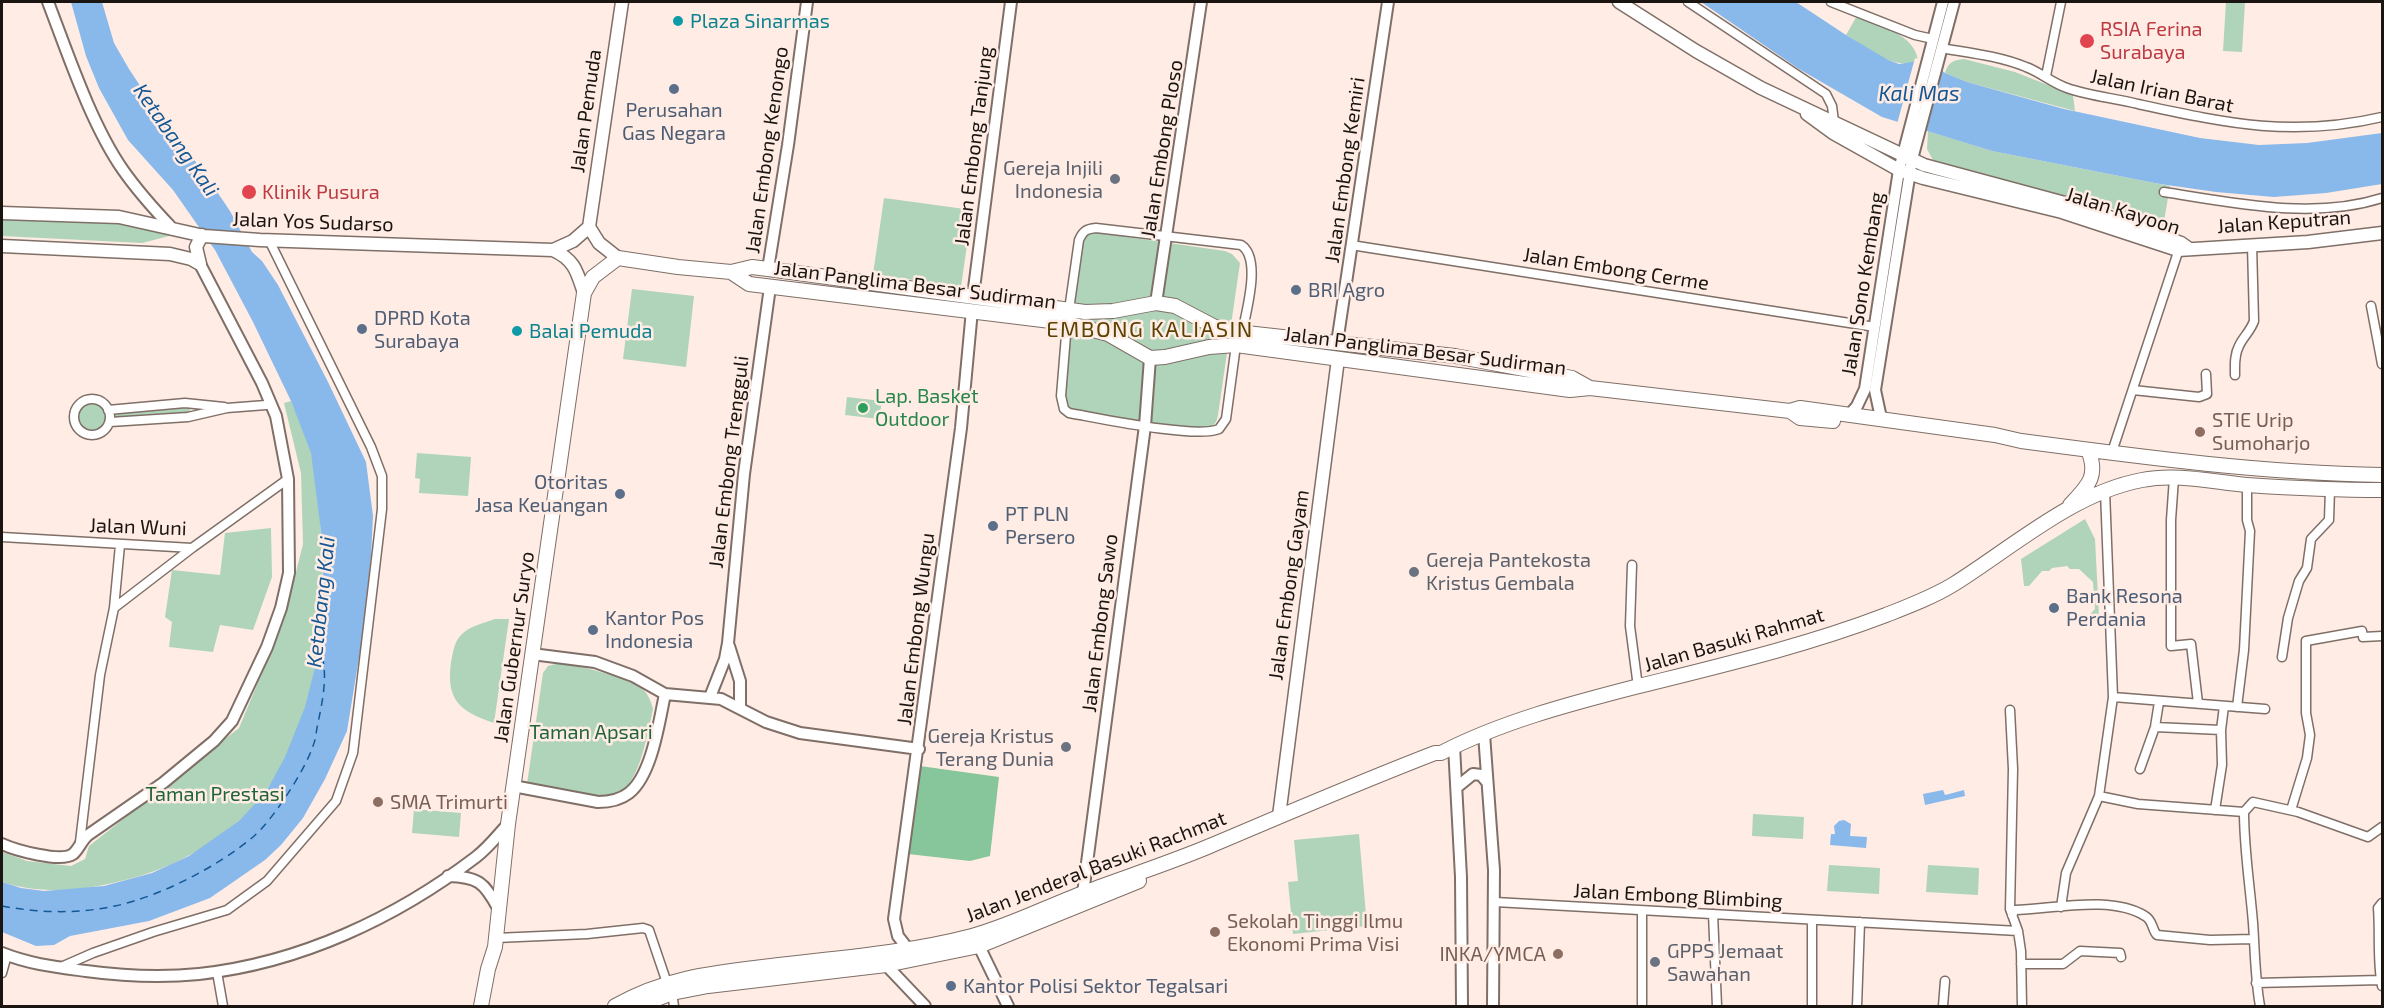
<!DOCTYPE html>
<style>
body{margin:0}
#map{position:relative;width:2384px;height:1008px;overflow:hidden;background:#ffece4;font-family:"Exo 2",sans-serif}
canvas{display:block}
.frame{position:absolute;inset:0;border:3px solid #1b1512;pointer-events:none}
</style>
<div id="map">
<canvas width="2384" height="1008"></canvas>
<div class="frame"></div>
</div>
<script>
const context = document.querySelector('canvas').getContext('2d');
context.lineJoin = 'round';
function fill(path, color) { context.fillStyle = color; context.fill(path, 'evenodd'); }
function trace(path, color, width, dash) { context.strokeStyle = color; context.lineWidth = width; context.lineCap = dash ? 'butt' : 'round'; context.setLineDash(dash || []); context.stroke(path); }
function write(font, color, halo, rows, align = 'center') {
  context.font = font + ' "Exo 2",sans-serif'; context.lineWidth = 5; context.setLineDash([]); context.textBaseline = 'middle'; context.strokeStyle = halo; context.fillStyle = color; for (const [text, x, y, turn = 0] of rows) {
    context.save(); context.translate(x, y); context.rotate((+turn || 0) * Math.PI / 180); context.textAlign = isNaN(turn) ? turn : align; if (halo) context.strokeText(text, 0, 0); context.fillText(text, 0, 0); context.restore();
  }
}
fill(new Path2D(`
 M2226,2H2245L2242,52L2223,51Z
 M1858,14C1878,25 1916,35 1918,61C1890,70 1869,49 1846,35Z
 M1964,59L2015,72L2073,95L2075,111L1967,82L1945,73C1948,62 1954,60 1964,59Z
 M1928,131L1992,151L2170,186L2163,227L2128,213L1933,160L1927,149Z
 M884,198L972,210L961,287L873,274Z
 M2,217L143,222L177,234L142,243L2,236Z
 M1092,232L1225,251L1232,254L1240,263L1218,415C1216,425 1213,427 1203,429L1071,412L1067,409L1063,397L1081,240L1083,235Z
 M632,289L694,296L686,367L623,359Z
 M847,397L882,401L879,419L845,415Z
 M291,401C298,418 306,435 311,452C314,463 315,476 316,488C321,523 324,557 322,592C321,613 321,635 318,656C312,699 291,755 266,791C239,831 181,865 136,877C91,890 46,896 2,882V852L27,861L71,866L85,859L89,846L239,728L284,620L303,544L301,473L284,403Z
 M77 418a15 15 0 1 1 30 0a15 15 0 1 1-30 0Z
 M190,406V414L111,418V411Z
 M417,453L471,457L468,496L419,493L420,479L415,478Z
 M2085,519L2095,539L2099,617L2096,621H2093L2090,614L2095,609L2093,582L2079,569H2070L2067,566L2052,568L2049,571H2042L2029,586H2024L2021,559Z
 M271,528L272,577L253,630L220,625L213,652L169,647L172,622L165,617L172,570L220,575L225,533Z
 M495,619H509L494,723C459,711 446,700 451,662C453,653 454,642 461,635C469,626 484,623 495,619Z
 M559,663C579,665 625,677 641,688C648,693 651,701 653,709C632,812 623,804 527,784L543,673L548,666Z
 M414,809L461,813L459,837L412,833Z
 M1753,814L1804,817L1803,839L1752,836Z
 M1359,834L1367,926L1293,934L1288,882L1298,881L1294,840Z
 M1829,865L1880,868L1879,894L1827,891Z
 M1928,865L1979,868L1978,895L1926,892Z`), '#afd4b9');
fill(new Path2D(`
 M920,766L999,777L990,856L970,861L908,854Z`), '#87c69b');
fill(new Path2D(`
 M71,2H102L114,43L129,69L156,110L205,174L230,211L252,252L262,261L278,285L328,382L366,462L373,516L371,556L362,639L347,731L325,779L303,818L281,845L265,860L210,898L149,921L70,936L54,945L36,946L2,932V882L21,888L44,891L104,886L152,873L189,856L239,821L266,792L285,757L305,707L318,656L324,555L311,453L291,401L253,322L215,250L173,190L128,140L99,88L86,56Z
 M1701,2H1796L1846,35L1888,60L1899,64L1918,61L1935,65L1945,73L1967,82L2064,109L2200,138L2259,145L2307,143L2382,133V184L2326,193L2274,197L2216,192L2160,184L1992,151L1882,117L1799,69Z
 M1943,790L1945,795L1964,790L1965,796L1925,805L1923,794Z
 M1844,820L1851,824L1850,836L1867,837L1866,848L1830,845L1831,834H1835L1834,826L1839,821Z`), '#89b8eb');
fill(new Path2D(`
 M1915,58L1940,65L1924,133L1897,124Z`), '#ffece4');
trace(new Path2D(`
 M2,906C39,913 78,914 115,906C161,896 217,867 253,837C273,820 305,770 313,746C316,739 316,731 318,723C322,703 327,681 323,660L318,656`), '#135895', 1.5, [8, 6]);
const minor = new Path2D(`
 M1688,2L1826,94L1832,106L1834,122
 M1831,2L1915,35L1933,39
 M1941,48C1970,53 1999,56 2026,67C2040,72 2052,83 2067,88C2089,96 2115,98 2138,104C2226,123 2292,138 2382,117
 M2046,76L2061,2
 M2164,192C2235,203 2313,220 2382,198
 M1351,245L1875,327
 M2371,306L2382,364
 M1069,310L1079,240C1083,231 1086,229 1096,228L1241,245C1262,258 1246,312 1242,333
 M1067,323L1061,396L1064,409L1069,413C1098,418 1196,439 1219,429L1226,419L1236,345
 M2235,375C2235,366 2234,355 2239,346C2243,337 2250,332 2254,321L2252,245
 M2133,390L2199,397L2207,394L2206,374
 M74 417a18 18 0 1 1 36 0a18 18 0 1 1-36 0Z
 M108,410L185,403L224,407
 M110,422L188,417L227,408L266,405
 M2112,452L2180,246
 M2174,478L2171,520V646L2191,644L2198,703
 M2,537L192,548
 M1632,565L1630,626L1638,687
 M114,608L120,545
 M2282,657L2288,618L2299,581L2307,568L2311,539L2329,520L2330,489
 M2113,697L2265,709
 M2237,707L2244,650L2250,531L2247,520V485
 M2010,710L2013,769L2010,909L2018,931L2021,951L2022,1006
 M2155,727L2221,730
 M2140,769L2155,727L2159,702
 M2099,796L2138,804L2244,812
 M2215,810L2222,765L2221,730L2224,706
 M2291,810L2307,758L2310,735L2306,713V641L2362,631L2363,637L2382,636
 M80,842L100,675L114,608L192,548L288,479
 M1495,902L2018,931
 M2382,903L2378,908C2380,934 2377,961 2382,986
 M2061,907L2066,873L2099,796L2113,697L2105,491
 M1713,914L1717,1006
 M2012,915L2015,910C2053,909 2111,895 2145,916C2153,920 2152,930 2157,935L2210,940L2253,939
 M496,938L587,934L643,928L649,930L667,983
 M2021,964H2063L2080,951L2120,953L2121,957
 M61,967L93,953L153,932L227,910L267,881L336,801L353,753L382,509V476L371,447L269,240
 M217,972L223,1006
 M2,973L7,955
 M2256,983L2381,980
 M672,993L674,1006
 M1642,1006V911
 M1812,1006V920
 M1857,1006L1860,922
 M1943,1006L1945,981
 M2260,1006C2255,978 2255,951 2253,923C2250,886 2244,849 2244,812L2253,802L2298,812L2368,837L2382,827`);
const tertiary = new Path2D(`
 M48,2C68,54 91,124 123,170C137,190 153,208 170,226
 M768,269L788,145L807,2
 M973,296L1011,2
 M1156,303L1201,2
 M1337,343L1388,2
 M1850,414L1857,406L1865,389L1899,170L1943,2
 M1881,418L1875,390L1912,159L1954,2
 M729,646L740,681V707
 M532,654L595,662L633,676L665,694L721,699L766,722L800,733L919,749
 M710,697L725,659L728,643L744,474L770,287
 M1484,734L1494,870L1493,1006
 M1454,746L1461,877L1462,1006
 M513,786L598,802C608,802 620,800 629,793C652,775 659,722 665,694
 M1457,787L1473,774L1481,775L1487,782
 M2,844C15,850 61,863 73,854C79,849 81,841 88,835L163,783L214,741L232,721L267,647L281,608L289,573L288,479L276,416L262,383L200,264
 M448,876C478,877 484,882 498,908
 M1083,893L1145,426L1150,358
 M979,946L1008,1006
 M908,949L898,936L894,919L961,428L972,310
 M2,953C29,964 56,967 86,971C123,976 161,978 199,974C300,963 396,918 476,857C488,848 498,835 508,824
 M886,965L925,1006`);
const secondary = new Path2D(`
 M1619,2L1696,51L1761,88L1924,165L2087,209L2181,243L2188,248
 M1807,114L1833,133L1899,170L1923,178L2062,212L2178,250L2308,242L2382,233
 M2,213L119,217L204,236L260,240L553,250L573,241L589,227
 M2,246L170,254L191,259L200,264
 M553,250C575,260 577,272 584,293
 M618,258L599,243L589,227L622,2
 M200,264L196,247L202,235
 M1279,816L1338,359`);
const primary = new Path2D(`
 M731,272L749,284L1067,323L1108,334L1150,358L1165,357L1209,347L1236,345L1570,390L1590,388L1790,411L1800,408L1995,435L2021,441C2142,457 2260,473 2382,475
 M1790,411L1800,418L1833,421
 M2070,505C2088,486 2099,476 2088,450
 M481,1006L488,969L495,947L508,824L584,293L593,277L618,258L678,267L731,272L752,267L768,269L1085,312L1113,311L1156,303L1175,306L1215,327L1228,331L1455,356L1572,378L1590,388
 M615,1006C667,977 713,973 771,966C838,958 907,953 972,936C1012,925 1048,906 1086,892C1126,877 1166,864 1205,848C1281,816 1357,783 1435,753H1441C1501,722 1569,704 1635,687C1719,666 1805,646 1886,615C1909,606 1933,597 1954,584C2013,547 2073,493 2142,480C2176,473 2213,482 2247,485C2292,488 2337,490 2382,490
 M639,1006L672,993L708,986L886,965L979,946L1139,881`);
trace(minor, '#7f6f67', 11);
trace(tertiary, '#7f6f67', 14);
trace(secondary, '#7f6f67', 15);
trace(primary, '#7f6f67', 16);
trace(minor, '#fff', 8);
trace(tertiary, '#fff', 10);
trace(secondary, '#fff', 12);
trace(primary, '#fff', 14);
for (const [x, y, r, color] of [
 [678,21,6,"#0f9aa8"],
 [2087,41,8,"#e0444e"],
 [674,89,6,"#5c6f8a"],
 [1115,179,6,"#6b7280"],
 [249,192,8,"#e0444e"],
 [1296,290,6,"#5c6f8a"],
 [362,329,6,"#5c6f8a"],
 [517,331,6,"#0f9aa8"],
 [863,408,6,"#2e9e5b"],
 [2200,432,6,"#8d6e63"],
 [620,494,6,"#5c6f8a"],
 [993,526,6,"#5c6f8a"],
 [1414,572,6,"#6b7280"],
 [2054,608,6,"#5c6f8a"],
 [593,630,6,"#5c6f8a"],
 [1066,747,6,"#6b7280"],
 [378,802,6,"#8d6e63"],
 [1215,932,6,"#8d6e63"],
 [1558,954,6,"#8d6e63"],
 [1655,962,6,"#6b7280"],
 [951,986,6,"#5c6f8a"]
]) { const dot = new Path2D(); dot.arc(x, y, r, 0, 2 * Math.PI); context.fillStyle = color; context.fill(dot); trace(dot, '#ffece4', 2); }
write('20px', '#0d838f', '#ffece4', [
 ["Plaza Sinarmas",690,21],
 ["Balai Pemuda",529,331]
], 'left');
write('20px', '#be3a42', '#ffece4', [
 ["RSIA Ferina",2100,29],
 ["Surabaya",2100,52],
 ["Klinik Pusura",262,192]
], 'left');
write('20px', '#1b1512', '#ffece4', [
 ["Jalan Irian Barat",2162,91,12],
 ["Jalan Pemuda",586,111,-82],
 ["Jalan Embong Tanjung",974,146,-83],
 ["Jalan Embong Ploso",1162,149,-81],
 ["Jalan Embong Kenongo",767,150,-82],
 ["Jalan Embong Kemiri",1345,170,-82],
 ["Jalan Kayoon",2123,211,17],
 ["Jalan Yos Sudarso",313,222,2],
 ["Jalan Keputran",2284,222,-4],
 ["Jalan Embong Cerme",1616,269,9],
 ["Jalan Sono Kembang",1863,284,-81],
 ["Jalan Panglima Besar Sudirman",915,285,7],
 ["Jalan Panglima Besar Sudirman",1425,351,7],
 ["Jalan Embong Trengguli",729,462,-83],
 ["Jalan Wuni",138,527,2],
 ["Jalan Embong Gayam",1289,585,-82],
 ["Jalan Embong Sawo",1100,623,-83],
 ["Jalan Embong Wungu",916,629,-83],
 ["Jalan Basuki Rahmat",1734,640,-16],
 ["Jalan Gubernur Suryo",514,647,-82],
 ["Jalan Jenderal Basuki Rachmat",1096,867,-21],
 ["Jalan Embong Blimbing",1678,896,3]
]);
write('20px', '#4e5e75', '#ffece4', [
 ["Perusahan",674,110,"center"],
 ["Gas Negara",674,133,"center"],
 ["BRI Agro",1308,290],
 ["DPRD Kota",374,318],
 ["Surabaya",374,341],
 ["Otoritas",608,482,"right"],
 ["Jasa Keuangan",608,505,"right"],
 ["PT PLN",1005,514],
 ["Persero",1005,537],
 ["Bank Resona",2066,596],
 ["Perdania",2066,619],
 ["Kantor Pos",605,618],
 ["Indonesia",605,641],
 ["Kantor Polisi Sektor Tegalsari",963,986]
], 'left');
write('20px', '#5b616d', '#ffece4', [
 ["Gereja Injili",1103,168],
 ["Indonesia",1103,191],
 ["Gereja Pantekosta",1426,560,"left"],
 ["Kristus Gembala",1426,583,"left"],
 ["Gereja Kristus",1054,736],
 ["Terang Dunia",1054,759],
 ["GPPS Jemaat",1667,951,"left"],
 ["Sawahan",1667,974,"left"]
], 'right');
write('20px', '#27864d', '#ffece4', [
 ["Lap. Basket",875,396],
 ["Outdoor",875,419]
], 'left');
write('20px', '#785e54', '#ffece4', [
 ["STIE Urip",2212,420],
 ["Sumoharjo",2212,443],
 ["SMA Trimurti",390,802],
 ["Sekolah Tinggi Ilmu",1227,921],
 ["Ekonomi Prima Visi",1227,944],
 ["INKA/YMCA",1546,954,"right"]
], 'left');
write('20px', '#1f643b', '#ffece4', [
 ["Taman Apsari",591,732],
 ["Taman Prestasi",215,794]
]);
write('italic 21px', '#135895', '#ffece4', [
 ["Kali Mas",1919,94],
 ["Ketabang Kali",176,140,55],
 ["Ketabang Kali",321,602,-84]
]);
context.letterSpacing = '1.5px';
write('22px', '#5b4102', '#ffece4', [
 ["EMBONG KALIASIN",1150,330]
]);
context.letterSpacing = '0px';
</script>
